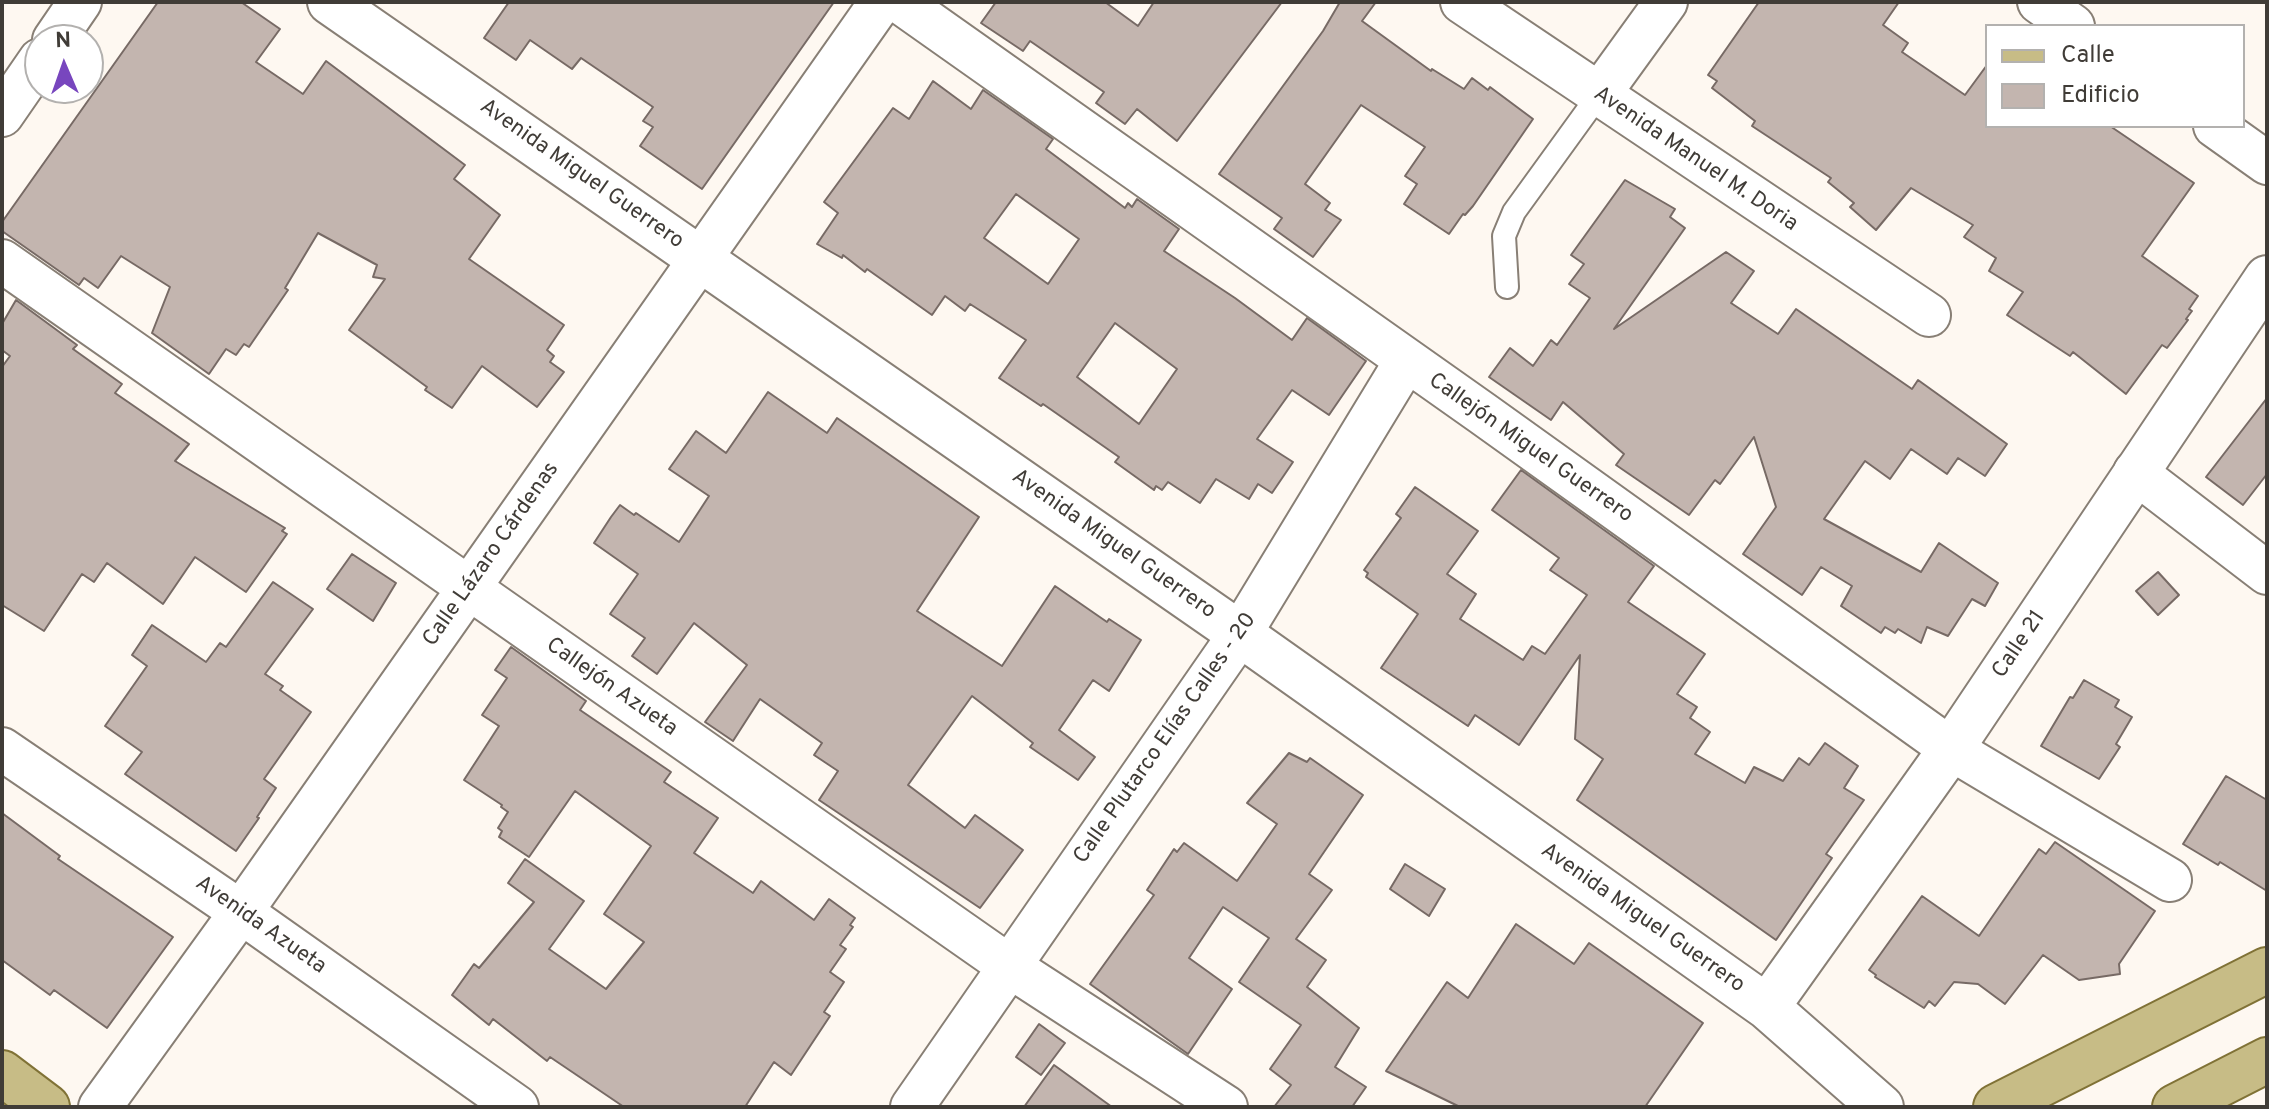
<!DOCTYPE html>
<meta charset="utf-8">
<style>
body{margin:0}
#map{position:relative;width:2269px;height:1109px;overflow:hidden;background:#fef8f1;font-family:Overpass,sans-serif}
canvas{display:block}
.frame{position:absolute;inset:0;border:4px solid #403c37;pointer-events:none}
.legend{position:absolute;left:1985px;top:24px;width:260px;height:104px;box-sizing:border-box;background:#fff;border:2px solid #b3b1af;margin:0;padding:10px 14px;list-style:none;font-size:24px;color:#403c37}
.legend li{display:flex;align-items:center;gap:16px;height:40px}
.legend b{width:40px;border:2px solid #b3b1af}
.north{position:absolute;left:24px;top:24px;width:80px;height:80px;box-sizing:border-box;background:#fff;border:2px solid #b3b1af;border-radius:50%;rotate:358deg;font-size:22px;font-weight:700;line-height:32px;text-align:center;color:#403c37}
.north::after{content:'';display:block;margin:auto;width:28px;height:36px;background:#7846be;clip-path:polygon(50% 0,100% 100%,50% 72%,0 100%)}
</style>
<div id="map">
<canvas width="2269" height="1109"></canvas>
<div class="frame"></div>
<ul class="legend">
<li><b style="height:10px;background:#c7bc86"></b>Calle</li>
<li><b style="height:22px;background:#c3b5af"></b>Edificio</li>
</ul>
<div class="north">N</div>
</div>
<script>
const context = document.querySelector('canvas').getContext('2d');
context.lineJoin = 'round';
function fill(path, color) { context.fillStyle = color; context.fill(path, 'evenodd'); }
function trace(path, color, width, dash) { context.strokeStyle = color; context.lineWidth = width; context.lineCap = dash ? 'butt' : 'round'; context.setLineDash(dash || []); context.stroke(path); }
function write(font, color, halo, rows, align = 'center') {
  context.font = font + ' Overpass,sans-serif'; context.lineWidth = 6; context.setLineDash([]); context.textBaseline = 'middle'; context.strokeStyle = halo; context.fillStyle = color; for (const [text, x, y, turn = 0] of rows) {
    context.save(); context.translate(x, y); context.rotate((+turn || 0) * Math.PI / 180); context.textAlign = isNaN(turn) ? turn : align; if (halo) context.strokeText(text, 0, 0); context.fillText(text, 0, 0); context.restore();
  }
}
const building = new Path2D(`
 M158,2H241L280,29L256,62L303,94L326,61L465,165L454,179L500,215L469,259L564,325L547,350L554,356L550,362L564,372L537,407L482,366L452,408L425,390L427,387L349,330L385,279L373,277L377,265L318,233L285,288L288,290L249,347L244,344L236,355L226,349L209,374L152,333L170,287L121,256L98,288L84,278L79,285L2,231V222Z
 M509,2H834L702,189L640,146L653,127L643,121L653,107L581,58L572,69L530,40L516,60L484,38Z
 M996,2H1105L1138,26L1154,2H1282L1177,141L1137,109L1125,124L1096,103L1104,92L1030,41L1023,51L981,23Z
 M1340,2H1376L1362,21L1431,71L1432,69L1464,89L1472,78L1488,90L1490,87L1533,119L1473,206L1465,215L1463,214L1449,234L1404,204L1417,184L1405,176L1425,147L1361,105L1305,184L1330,203L1325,210L1341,220L1313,257L1274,229L1282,218L1219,174L1323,31Z
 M1759,2H1899L1883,25L1908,43L1902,52L1965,95L1987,65V126H2110L2194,183L2142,256L2198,296L2189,309L2192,311L2186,319L2188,320L2167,348L2162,345L2126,394L2073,352L2070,356L2007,315L2023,292L1989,271L1996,258L1964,237L1973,225L1911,188L1876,230L1850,207L1854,203L1828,182L1831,178L1752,126L1755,121L1712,88L1717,81L1708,75Z
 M933,81L971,109L983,90L1053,139L1046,149L1125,208L1128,203L1132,207L1137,199L1179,229L1164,251L1235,298L1292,340L1307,318L1366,361L1329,415L1292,390L1257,439L1293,462L1272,493L1258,484L1249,499L1216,479L1200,503L1168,482L1162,490L1156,486L1154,490L1115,462L1119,457L1043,404L1041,406L999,378L1026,340L970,304L965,311L945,296L932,315L867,269L865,272L843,255L842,258L817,244L838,213L824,202L893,108L909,119ZM1016,194L1079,239L1048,284L984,238ZM1115,323L1177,369L1139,424L1077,377Z
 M1625,180L1675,209L1670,217L1685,228L1614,329L1726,252L1754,271L1731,303L1778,334L1796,309L1912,389L1918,380L2007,444L1985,476L1958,458L1947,474L1911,449L1890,479L1865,461L1824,519L1921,572L1939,543L1998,583L1985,606L1972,599L1948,636L1927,627L1921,643L1898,629L1895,633L1885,627L1881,633L1841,606L1852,586L1821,567L1802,595L1743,554L1776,507L1754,437L1720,484L1715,480L1689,515L1616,465L1624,454L1563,402L1551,420L1489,377L1510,348L1533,366L1551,340L1557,345L1590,298L1569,284L1584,264L1571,255Z
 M16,300L77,345L73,349L122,384L115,393L189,444L175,461L285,528L282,531L287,534L246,592L195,557L163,604L107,563L94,582L82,574L44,631L2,605V367L10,356L2,350V324Z
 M768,392L827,433L837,418L979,517L917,611L1002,666L1055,586L1107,622L1109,619L1141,640L1109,691L1093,680L1059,730L1095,757L1078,780L1030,747L1033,743L972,696L908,785L965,828L975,815L1023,850L980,908L819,800L838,771L814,755L822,743L760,699L733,741L705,722L747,665L694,623L657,674L632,656L645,638L610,614L638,574L594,543L611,517L620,505L634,515L636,513L679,542L709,496L669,469L696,431L726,453Z
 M2267,398V474L2243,505L2206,477Z
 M1521,470L1654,566L1628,602L1705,654L1677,694L1697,707L1690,718L1710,732L1695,754L1745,783L1754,767L1783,781L1799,758L1809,765L1825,743L1858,766L1844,788L1864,800L1826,854L1832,858L1776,940L1577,800L1603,759L1575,739L1580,655L1519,745L1475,715L1468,726L1381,668L1418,614L1366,577L1368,573L1364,570L1401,518L1396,514L1415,487L1478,531L1447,574L1476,594L1460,619L1523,660L1532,646L1545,654L1587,595L1550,570L1559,558L1492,510Z
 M352,554L396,583L373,621L327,589Z
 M2158,572L2179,595L2158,615L2136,591Z
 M273,582L313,609L265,674L283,686L280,690L311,712L264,779L276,788L257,817L259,818L236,851L125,774L142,752L105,726L147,666L132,655L152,625L206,662L220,643L226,647Z
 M511,647L586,701L580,710L671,772L664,782L718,818L694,853L753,893L761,881L814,920L829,899L855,918L850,925L853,927L840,945L846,949L830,972L844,982L824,1012L830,1016L791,1075L774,1062L745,1107H624L550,1057L547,1061L493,1019L489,1025L452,995L474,964L479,968L534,902L508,883L525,859L584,901L549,949L606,989L644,942L604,914L651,846L575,791L529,857L499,837L502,831L498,828L508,812L501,807L502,805L464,780L499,726L482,715L507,678L495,670Z
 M2084,680L2119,700L2115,707L2132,717L2116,744L2120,747L2099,779L2041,746L2070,697L2073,698Z
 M1289,753L1307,762L1310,758L1363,795L1309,874L1332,890L1296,939L1326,960L1307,987L1359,1028L1335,1067L1366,1087L1352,1107H1274L1291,1085L1270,1069L1301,1025L1239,982L1269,938L1223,907L1189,958L1232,989L1188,1054L1090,984L1154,895L1147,890L1174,849L1177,852L1184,843L1237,881L1277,824L1247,803Z
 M2226,776L2267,800V891L2220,862L2218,865L2183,844Z
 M2,813L60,856L58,859L173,937L107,1028L54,990L50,995L2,960Z
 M2055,842L2155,911L2119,964L2120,974L2079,980L2043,955L2005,1004L1978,984L1954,982L1935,1006L1929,1001L1924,1008L1875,977L1876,975L1869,970L1922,896L1979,936L2039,849L2046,854Z
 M1405,864L1445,889L1429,916L1390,889Z
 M1516,924L1574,964L1589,943L1703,1023L1645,1107H1460L1386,1071L1447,982L1468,998Z
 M1039,1024L1065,1043L1041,1075L1016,1057Z
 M1054,1065L1112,1107H1024Z`);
fill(building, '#c3b5af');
trace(building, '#776a65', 2);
const service = new Path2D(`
 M1507,287L1504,236L1514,212L1598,96`);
const minor = new Path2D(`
 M900,2L1482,413L1951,749L2170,880
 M1462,2L1929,315
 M2039,2L2073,26
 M54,40L80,2
 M1598,96L1666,2
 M2,115L40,60
 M2215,126L2267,163
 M2,261L1009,966L1226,1107
 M2135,472L2267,573
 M2,749L241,912L517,1107
 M100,1107L241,912L881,2
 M912,1107L1240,634L1406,361`);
const tertiary = new Path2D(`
 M330,2L1240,634L1767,1007L1881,1107
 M1767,1007L1951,749L2267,278`);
const primary = new Path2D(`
 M2,1073L47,1107
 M1996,1107L2267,970
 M2175,1107L2267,1060`);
trace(service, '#887f75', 26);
trace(minor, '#887f75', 46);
trace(tertiary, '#887f75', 48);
trace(primary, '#807236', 48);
trace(service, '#fff', 22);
trace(minor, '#fff', 42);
trace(tertiary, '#fff', 44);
trace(primary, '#c7bc86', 44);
write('22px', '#403c37', '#fff', [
 ["Avenida Manuel M. Doria",1695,160,34],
 ["Avenida Miguel Guerrero",581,175,35],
 ["Callejón Miguel Guerrero",1530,449,35],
 ["Avenida Miguel Guerrero",1113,545,35],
 ["Calle Lázaro Cárdenas",492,555,-55],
 ["Calle 21",2020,645,-56],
 ["Callejón Azueta",611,688,35],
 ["Calle Plutarco Elías Calles - 20",1166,739,-55],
 ["Avenida Miguel Guerrero",1642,919,35],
 ["Avenida Azueta",260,926,35]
]);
</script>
